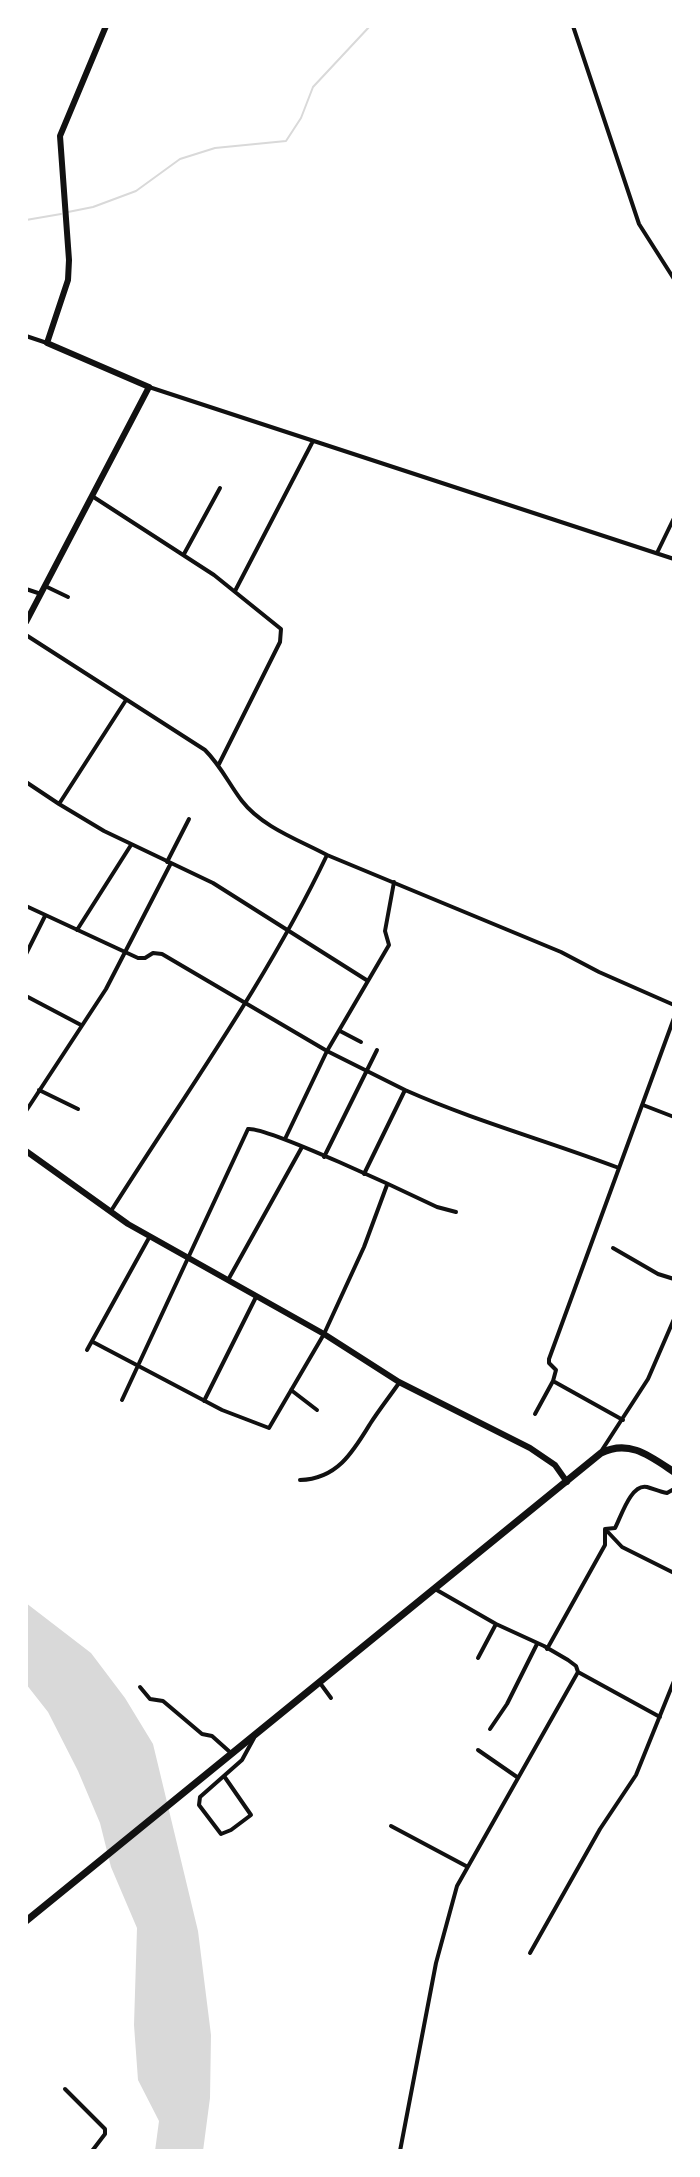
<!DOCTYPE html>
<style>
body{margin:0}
#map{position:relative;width:700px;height:2177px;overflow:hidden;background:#fff;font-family:Poppins,sans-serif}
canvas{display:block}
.frame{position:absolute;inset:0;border:28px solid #fff;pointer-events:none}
</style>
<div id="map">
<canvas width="700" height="2177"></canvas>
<div class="frame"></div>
</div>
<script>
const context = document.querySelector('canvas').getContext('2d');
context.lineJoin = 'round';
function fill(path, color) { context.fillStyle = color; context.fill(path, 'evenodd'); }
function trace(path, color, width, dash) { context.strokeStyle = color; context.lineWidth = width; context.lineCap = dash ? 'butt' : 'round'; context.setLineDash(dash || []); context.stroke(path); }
fill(new Path2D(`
 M26,1603L91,1653L125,1698L153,1744L198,1931L211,2035L210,2098L203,2151H155L159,2121L138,2080L134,2025L137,1928L111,1867L100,1823L78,1771L48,1712L26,1684Z`), '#d9d9d9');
trace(new Path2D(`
 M68,212L93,207L136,191L180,159L215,148L286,141L301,118L313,87L370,26
 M26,220L61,214`), '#d9d9d9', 2);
trace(new Path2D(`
 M573,26L639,224L674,279
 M26,336L47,343
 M149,387L674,559
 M92,496L214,575
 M657,553L674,518
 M184,554L220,488
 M214,575L281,629L280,642L219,764
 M45,586L68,597
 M26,589L41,594
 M235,591L313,441
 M26,635L205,750C221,766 229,784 242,801C262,827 299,840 327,855
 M26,782L59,804L126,700
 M59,804L104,831L213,883L368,981
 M167,862L189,819
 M26,906L138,958H145L153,953L162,954L327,1051L405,1090L364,1174
 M77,930L131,845
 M26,954L45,916
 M26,996L81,1025
 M340,1031L361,1042
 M39,1090L78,1109
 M405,1090C475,1121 548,1141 619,1168
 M643,1105L674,1117
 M26,1111L106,989L171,863
 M285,1139L327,1051L389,945L385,931L394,882
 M324,1157L377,1050
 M111,1211C185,1094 267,981 327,855L561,952L599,972L674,1005
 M613,1248L658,1274L674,1279
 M228,1280L302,1147
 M93,1342L222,1410L269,1428L324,1334L364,1247L387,1185
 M87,1350L150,1236
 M553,1381L556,1370L549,1363V1359L674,1018
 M291,1390L317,1410
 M122,1400L248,1129C266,1126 410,1194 437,1207L456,1212
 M204,1401L256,1297
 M535,1414L553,1381L623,1420
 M602,1450L648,1379L674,1319
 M300,1480C337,1479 353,1452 370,1424C379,1410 390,1396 399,1383
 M606,1530L622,1547L674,1573
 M547,1649L605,1545V1529L615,1528C621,1517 631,1483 647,1487C654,1489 660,1492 667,1493L674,1489
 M478,1658L496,1624
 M578,1672L660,1717
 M320,1683L331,1698
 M140,1687L150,1699L163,1701L202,1734L212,1736L231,1753
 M490,1729L507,1704L537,1644
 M478,1750L517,1777
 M224,1776L251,1815L231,1830L221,1834L199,1805L200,1797L242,1760L254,1738
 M391,1826L466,1866
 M530,1953L600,1829L636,1775L674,1681
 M65,2089L105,2129V2134L92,2151
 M400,2151L436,1963L457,1886L578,1672L576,1666L568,1660L544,1646L496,1624L435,1589`), '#111', 4);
trace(new Path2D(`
 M26,622L149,387L47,343L68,280L69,260L60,136L106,26
 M26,1151L128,1224L324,1334L399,1382L530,1448L555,1465L567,1482`), '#111', 6);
trace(new Path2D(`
 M26,1921L601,1453C629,1439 650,1456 674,1472`), '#111', 7);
</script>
